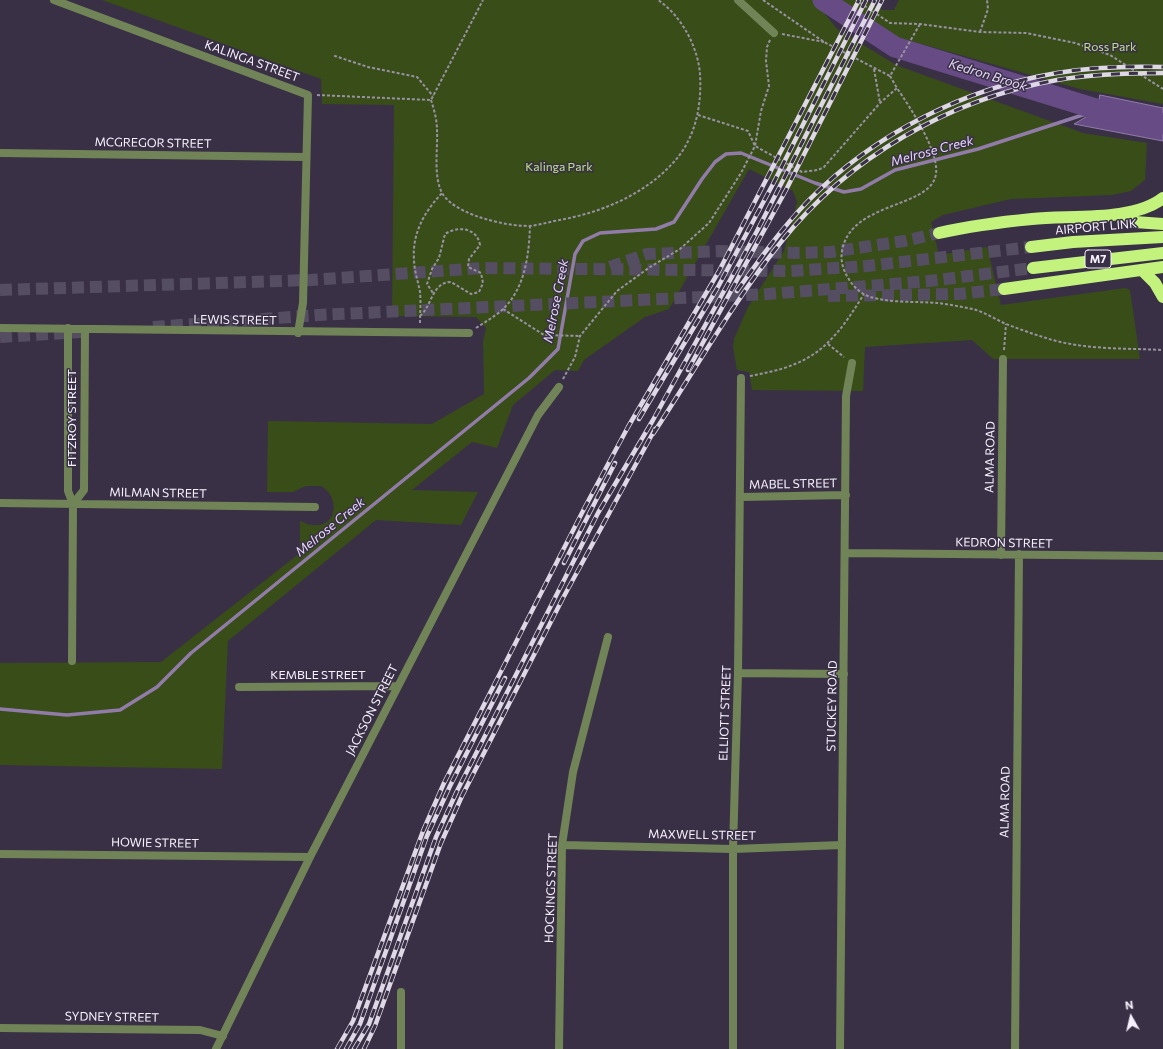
<!DOCTYPE html>
<style>
body{margin:0}
#map{position:relative;width:1163px;height:1049px;overflow:hidden;background:#393045;font-family:Commissioner,sans-serif}
canvas{display:block}
.north{position:absolute;left:1111px;top:997px;width:40px;height:40px;-webkit-text-stroke:3px #393045;paint-order:stroke;rotate:352deg;font-size:11px;font-weight:700;line-height:16px;text-align:center;color:#f6f0fe}
.north::after{content:'';display:block;margin:auto;width:14px;height:18px;background:#f6f0fe;clip-path:polygon(50% 0,100% 100%,50% 72%,0 100%)}
</style>
<div id="map">
<canvas width="1163" height="1049"></canvas>
<div class="north">N</div>
</div>
<script>
const context = document.querySelector('canvas').getContext('2d');
context.lineJoin = 'round';
function fill(path, color) { context.fillStyle = color; context.fill(path, 'evenodd'); }
function trace(path, color, width, dash) { context.strokeStyle = color; context.lineWidth = width; context.lineCap = dash ? 'butt' : 'round'; context.setLineDash(dash || []); context.stroke(path); }
function write(font, color, halo, rows, align = 'center') {
  context.font = font + ' Commissioner,sans-serif'; context.lineWidth = 3; context.setLineDash([]); context.textBaseline = 'middle'; context.strokeStyle = halo; context.fillStyle = color; for (const [text, x, y, turn = 0] of rows) {
    context.save(); context.translate(x, y); context.rotate((+turn || 0) * Math.PI / 180); context.textAlign = isNaN(turn) ? turn : align; if (halo) context.strokeText(text, 0, 0); context.fillText(text, 0, 0); context.restore();
  }
}
fill(new Path2D(`
 M102,0H814L837,29L896,65L1083,133L1147,143L1145,180L1131,191L1112,195L1011,199L943,215L931,222L939,255L987,247L1001,305L1125,288L1130,290L1140,359H993L972,340L865,347L863,391L752,390L749,372L737,370L733,347L734,339L748,307L784,251L797,202L793,191L749,169L669,309L645,317L584,360L578,371L555,370L513,405L497,448L472,442L412,490L478,492L461,525L376,520L228,641L222,769L0,765V663L161,662L300,553V521C304,522 308,525 312,525C337,529 341,497 321,486H306L293,492H267L268,421L432,424L484,394L483,342L486,328L476,317L392,316L394,105L322,104L321,79Z
 M840,0H864L883,10H894L899,0H1163V104L1080,89L897,37Z`), '#394d19');
const water = new Path2D(`
 M1100,95L1163,108V141L1074,124L1098,110Z`);
fill(water, '#664b84');
trace(water, '#917ca9', 1);
trace(new Path2D(`
 M0,709L67,715L120,710L157,687L191,653L529,378L558,349L575,254L583,241L600,233L656,229L674,222L702,179L715,162L726,154L741,153L815,183L844,192L861,189L895,170L978,149L1098,110`), '#917ca9', 3.5);
trace(new Path2D(`
 M823,0L895,47L1122,117L1163,124`), '#664b84', 21);
trace(new Path2D(`
 M610,267L647,254L719,251L794,253L831,252L904,241L939,233
 M0,290L311,280L482,268L791,271L867,266L1031,247
 M828,296L959,294L1004,289
 M153,327L318,315L768,294L929,281L1033,268
 M0,337L81,332`), '#554d61', 12, [12, 6]);
trace(new Path2D(`
 M763,0L824,42L890,76L920,24
 M856,0L890,23L920,24L980,32L1026,33L1075,43L1110,55L1163,89
 M980,32L988,9L987,0
 M782,34L824,42
 M335,57V56L368,67L417,77L433,96
 M874,69L880,103
 M890,76L897,88
 M317,95L431,100L483,0
 M431,100C434,109 437,120 437,130C438,149 433,175 442,193C449,205 467,213 479,217C495,222 512,226 530,226C538,225 546,223 554,221C597,214 641,197 672,164C695,140 702,107 700,74C698,47 681,15 658,0
 M698,115L748,131L755,146L802,172L818,170L824,167L880,103L897,88C909,106 943,156 935,178C925,208 850,203 842,251C839,267 850,285 862,293C879,304 917,301 937,303C949,304 961,307 973,309C984,312 995,319 1006,324C1019,329 1033,334 1046,338C1083,350 1124,348 1163,350
 M503,309L544,335L580,336
 M420,316C432,306 432,282 451,282L471,294L479,292L483,283L481,273L468,267L469,259L480,245C477,227 457,226 445,234L439,258L432,269L427,284L433,293
 M420,323C420,313 421,302 420,292C418,281 414,270 414,259C412,233 425,211 442,193
 M476,328C485,322 494,317 502,310C525,289 529,255 530,226
 M828,344L844,357
 M1004,350L1006,324
 M750,376C765,373 781,370 795,364C828,351 846,323 864,294
 M563,379L575,357L580,336L617,291L650,267L680,249L709,223L741,173L755,146L761,111L769,86L766,61L767,47L770,40`), '#9992a3', 2, [3, 2]);
trace(new Path2D(`
 M54,0L308,95L303,303L298,333
 M738,0L774,33
 M0,153L306,157
 M0,328L469,333
 M68,328V491L73,504L72,661
 M741,497L846,495
 M0,503L315,507
 M73,504L84,490L85,329
 M846,553L1163,556
 M1001,555L1003,359
 M738,673L844,674
 M239,687L398,686
 M562,845L733,849L842,845
 M0,854L310,857
 M0,1028L200,1030L223,1036
 M216,1049L310,857L538,415L559,387
 M401,1049V992
 M559,1049L562,845L573,772L608,637
 M733,1049V849L738,673L741,378
 M840,1049L846,396L852,363
 M1015,1049L1019,554`), '#718457', 8);
trace(new Path2D(`
 M1125,214L1135,222L1163,224
 M939,233C970,226 1001,222 1032,219C1070,215 1133,222 1163,198
 M1031,247L1073,242L1163,237
 M1033,268L1163,253
 M1143,271L1155,283L1163,297
 M1004,289L1163,267`), '#c3f27d', 12);
const rail = new Path2D(`
 M737,291C759,260 781,229 808,201C874,134 965,88 1057,73C1093,67 1128,66 1163,67
 M688,370L786,190L882,0
 M639,419L718,287L773,184L866,0
 M653,434C695,370 733,302 781,242C849,157 950,99 1057,80C1092,74 1127,73 1163,73
 M564,563L615,463
 M337,1049L353,1021L423,831L444,783L585,507L628,427L719,271L859,0
 M346,1049L360,1024L427,836L450,786L505,678
 M354,1049L369,1024L436,837L457,791L598,513L653,420L757,231L875,0
 M364,1049L375,1026L441,843L462,796L563,598L655,429`);
trace(rail, '#ddd7e6', 4.5);
trace(rail, '#393045', 3, [9]);
for (const [x, y, w] of [
 [1098,259,26]
]) { const box = new Path2D(); box.roundRect(x - w / 2, y - 9, w, 18, 3); context.fillStyle = '#393045'; context.fill(box); trace(box, '#f6f0fe', 1); }
write('bold 11px', '#f6f0fe', null, [
 ["M7",1098,259]
]);
write('12px', '#bbe186', '#393045', [
 ["Ross Park",1110,47],
 ["Kalinga Park",559,167]
]);
write('12px', '#f6f0fe', '#393045', [
 ["KALINGA STREET",252,61,20],
 ["MCGREGOR STREET",153,143,1],
 ["AIRPORT LINK",1096,227,-5],
 ["LEWIS STREET",235,320,1],
 ["FITZROY STREET",72,418,-90],
 ["ALMA ROAD",990,457,-89],
 ["MABEL STREET",793,484,-1],
 ["MILMAN STREET",158,493,1],
 ["KEDRON STREET",1004,543,1],
 ["KEMBLE STREET",318,675],
 ["STUCKEY ROAD",832,706,-89],
 ["JACKSON STREET",372,710,-63],
 ["ELLIOTT STREET",725,713,-88],
 ["ALMA ROAD",1005,802,-89],
 ["MAXWELL STREET",702,835,1],
 ["HOWIE STREET",155,843,1],
 ["HOCKINGS STREET",551,888,-88],
 ["SYDNEY STREET",112,1017,1]
]);
write('italic 13px', '#e5d6f9', '#393045', [
 ["Kedron Brook",988,75,17],
 ["Melrose Creek",932,151,-15],
 ["Melrose Creek",556,301,-79],
 ["Melrose Creek",330,527,-39]
]);
</script>
